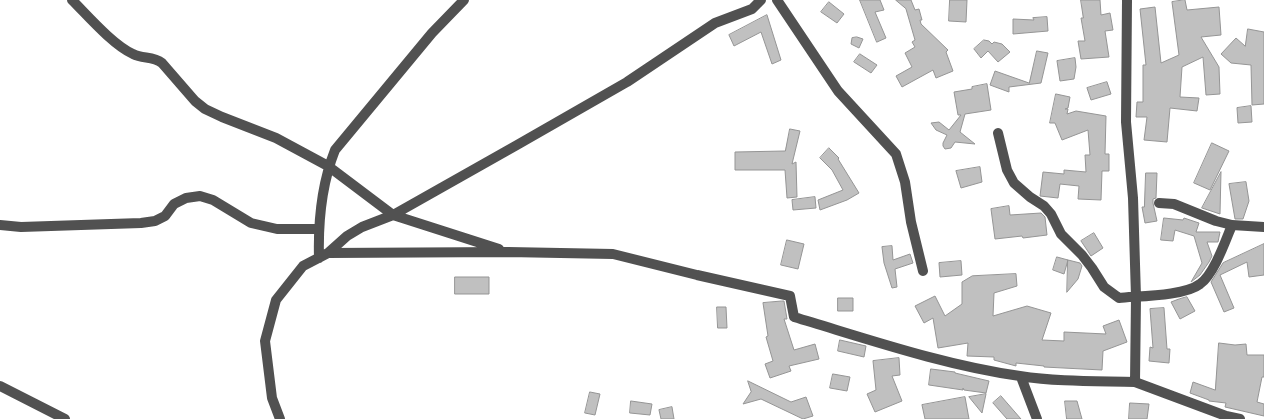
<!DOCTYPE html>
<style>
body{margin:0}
canvas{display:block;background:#fff}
</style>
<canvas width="1264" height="419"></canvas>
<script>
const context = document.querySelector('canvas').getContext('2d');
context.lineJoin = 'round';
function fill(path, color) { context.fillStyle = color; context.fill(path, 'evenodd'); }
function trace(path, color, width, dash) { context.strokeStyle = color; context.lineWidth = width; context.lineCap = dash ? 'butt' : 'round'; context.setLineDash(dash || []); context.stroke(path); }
const building = new Path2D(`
 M860,0H880L884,10L875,12L886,38L877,42Z
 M896,0H911L915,10L919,9L922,20H920L921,24L948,50L946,52L953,71L936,78L933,70L902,87L896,76L912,67L905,53L915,47L912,42L915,40L906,9Z
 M950,0H967L966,22L949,21Z
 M1081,0H1100L1101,15L1110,13L1113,30L1105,31L1109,57L1081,59L1078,41H1085L1081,18H1083Z
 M1185,0L1187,10L1219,7L1221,35L1201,37L1219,67L1220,94L1206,95L1203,57L1182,67L1180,97L1199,98L1197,111L1170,108L1167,142L1144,140L1147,117H1136L1137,102H1143V65H1146L1140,9L1155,7L1161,63L1179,55L1172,2Z
 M829,2L844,14L837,23L821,12Z
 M767,15L781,60L772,64L761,32L734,46L729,35Z
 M1047,17L1048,31L1013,34V19L1034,20L1033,18Z
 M1248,29L1264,32V104L1252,105L1251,65L1231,63L1221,54L1236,38L1245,46Z
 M857,37L863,39L859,48L851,44L852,38Z
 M984,40L989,41L992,44L994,42L1002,44L1010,52L998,62L988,51L981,58L974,49Z
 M1037,51L1048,53L1041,83L1009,87V92L990,85L995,71L1029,83Z
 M860,54L877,65L871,73L854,62Z
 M1075,58L1076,67L1074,79L1060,81L1057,61Z
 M1107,82L1111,94L1091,100L1087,88Z
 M987,84L991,110L965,114L960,132L975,144L955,142L951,148L945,149L943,146V143L947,135L936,130L931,123L939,122L949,130L961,115H958L954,92L972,89V87Z
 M1056,94L1070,97L1068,108L1065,109H1068L1067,114L1076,111L1106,116L1105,154H1109V171H1102L1101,200L1078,199L1079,186L1060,184L1058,198L1040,196L1043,172L1064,174V170L1086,172L1085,155H1090L1088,130L1062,140L1055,123H1050Z
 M1251,106L1252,122L1238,123L1237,108Z
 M790,129L800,131L792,164L796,162L797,197L787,198L785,170H735V152L785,151Z
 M1212,143L1229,151L1210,190L1194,183Z
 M829,148L839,158L838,159L859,193L847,200L820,210L818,200L843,190L832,170L820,158Z
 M980,167L982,182L961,188L956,171Z
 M1221,172L1220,214L1202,208Z
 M1146,173H1157L1156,198L1153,199V203L1157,221L1145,223L1142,207H1144Z
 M1246,182L1249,201L1243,219H1235L1229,184Z
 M815,197L816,208L793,210L792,200Z
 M1009,206L1010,215L1041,213L1045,217L1047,235L1023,238L1022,236L995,239L991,209Z
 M1164,218L1183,220L1184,218L1199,223L1196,232H1220L1218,242H1207L1212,256L1209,262L1200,275L1191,282L1202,263L1194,236L1175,230L1173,241L1161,240Z
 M1094,233L1103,248L1091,256L1081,241Z
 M787,240L804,244L798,269L781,265Z
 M1264,244V275L1249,277L1247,262L1220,275L1234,308L1224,312L1211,282L1223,263Z
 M892,246L893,260L910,254L913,263L895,269L897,287L892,288L884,263L882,247Z
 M1057,257L1068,260L1064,274L1053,270Z
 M1068,260L1080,263L1082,266L1078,279L1067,292Z
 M961,261L962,275L940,277L939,263Z
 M1016,274L1017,286L994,293L993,316L1027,306L1051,313L1042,340L1064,341V332L1106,334L1103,326L1119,320L1127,342L1103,351L1102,370L1044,367V366L1016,363V366L994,360V357L967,356L968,343L938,348L933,318L924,323L915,306L935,296L945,316L962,304V282L972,276Z
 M455,277H489V294H455Z
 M1187,297L1195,311L1180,319L1171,302L1179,299Z
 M838,298H853V311H838Z
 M782,301H784L787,319H784L794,350L815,344L819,359L789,366L791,371L770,378L765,364L773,361L766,337L768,336L763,303Z
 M717,307H726L727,328H718Z
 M1164,308L1167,349H1170L1169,363L1149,361L1150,347L1153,348L1150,309Z
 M840,340L866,346L864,357L838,351Z
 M1219,343L1235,345L1246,344L1247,355H1264V377H1262L1257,402L1264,404V416L1225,407L1226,403L1209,401V400L1190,393L1193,382L1215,390Z
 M899,358L900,375L892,376L902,401L875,412L867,394L876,390L873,361Z
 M931,369L955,372V373L989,381L986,393L964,390L963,388V390L929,385Z
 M833,374L850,377L847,391L830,388Z
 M748,381L791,402L806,397L813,416L803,419L761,399L743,404L751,392Z
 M590,392L600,394L595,415L585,413Z
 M986,394L982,413L969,397Z
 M1001,396L1021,419H1007L993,403Z
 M965,397L969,419H925L922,405Z
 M631,401L652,404L650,415L630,413Z
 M1065,401H1077L1082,419H1067Z
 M1130,403L1149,404L1147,419H1129Z
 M672,407L674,419H661L659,410Z`);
fill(building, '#c0c0c0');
trace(building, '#959595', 1);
trace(new Path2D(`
 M72,0C88,16 113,45 133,54C143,59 153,56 162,63L195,101L205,109L222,117L276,138L328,166L393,215L499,249
 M777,0L838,91L896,154L905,182L911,222L923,271
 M1127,0L1126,122L1133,198L1136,297L1135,382L1226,416L1240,419
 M998,133L1007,170L1014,183L1030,197L1044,206L1051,214L1061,234L1082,255L1092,268L1104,287L1119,298C1138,296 1185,296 1200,284C1214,274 1225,242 1232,225
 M1159,203L1174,204L1216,221L1232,225L1264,227
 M0,225L21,227L141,223L155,221L165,216L174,204L186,198L200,196L213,200L251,223L277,229H318
 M328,253L347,236L362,227L393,215L517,145L627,82L715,23L752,9L761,0
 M319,258C318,222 322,183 335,150L432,33L464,0
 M1021,377L1037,419
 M0,386L65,419
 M280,419L272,398L265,341L276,300L303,266L328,253L508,252L613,254L697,275L790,296L794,317C868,339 943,365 1020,376C1058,382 1097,381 1135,382`), '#515151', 10);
</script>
